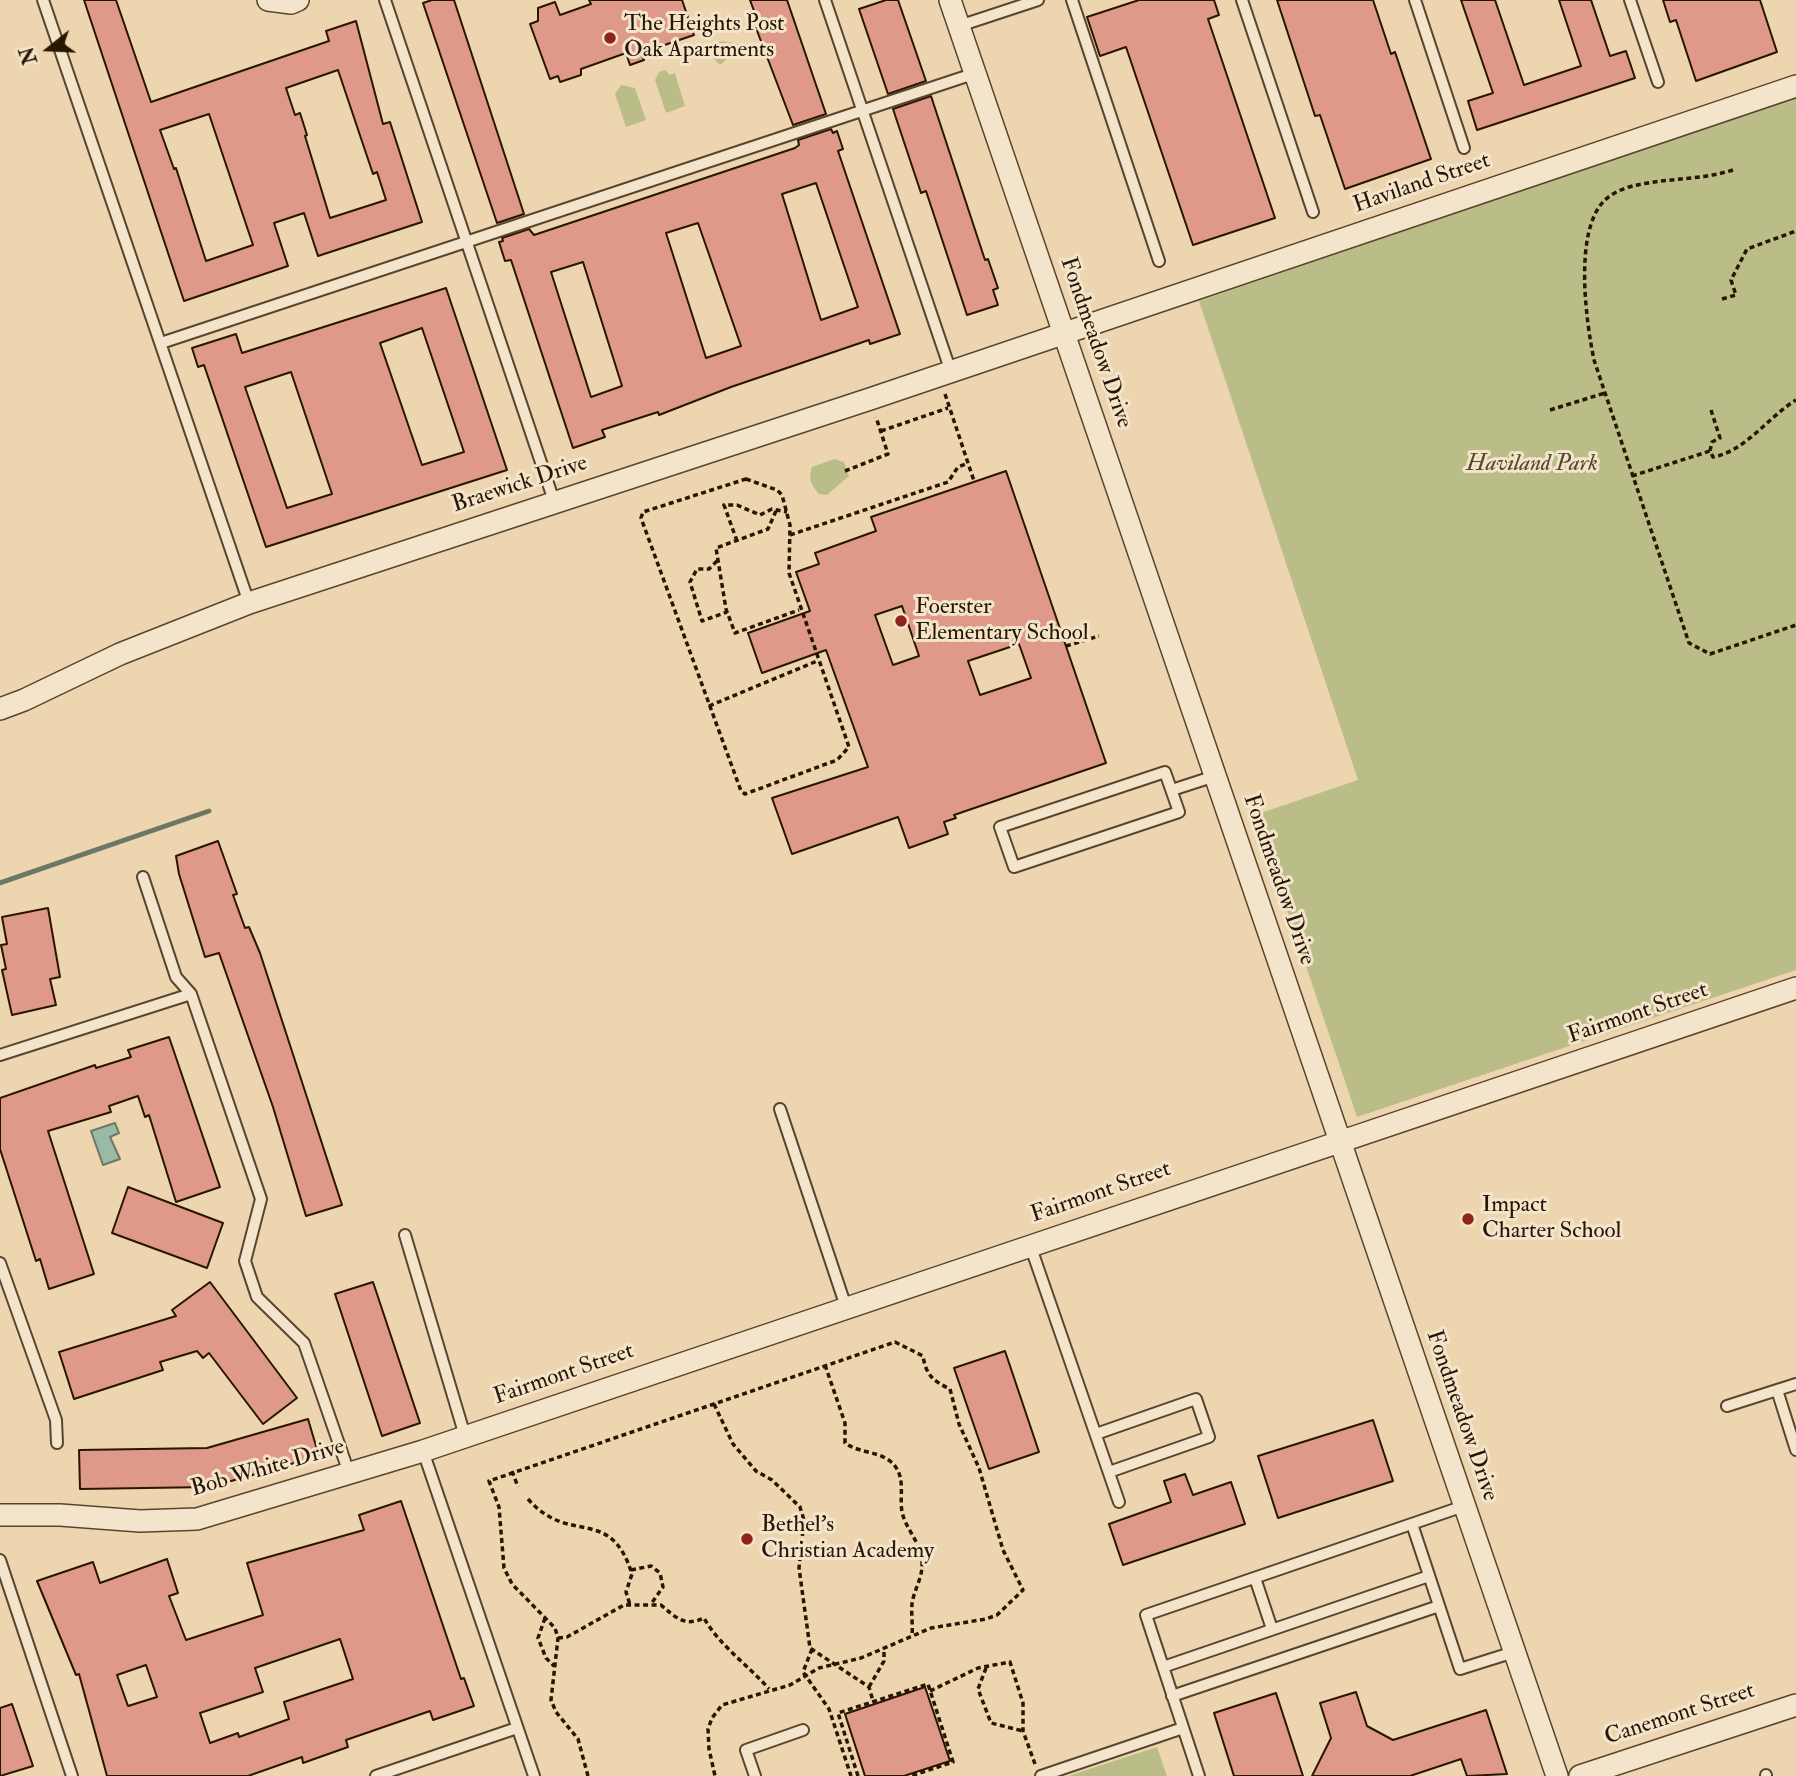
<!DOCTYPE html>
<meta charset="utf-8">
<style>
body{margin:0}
#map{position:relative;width:1796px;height:1776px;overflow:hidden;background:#edd6af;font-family:"IM FELL Double Pica",serif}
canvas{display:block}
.north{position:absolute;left:14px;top:14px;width:70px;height:70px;-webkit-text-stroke:5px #f3e4cb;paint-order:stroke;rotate:252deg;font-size:19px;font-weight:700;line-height:28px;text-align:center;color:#281502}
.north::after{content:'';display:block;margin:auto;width:24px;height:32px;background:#281502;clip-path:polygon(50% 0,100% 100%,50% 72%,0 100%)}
</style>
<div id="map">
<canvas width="1796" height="1776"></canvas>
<div class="north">N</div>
</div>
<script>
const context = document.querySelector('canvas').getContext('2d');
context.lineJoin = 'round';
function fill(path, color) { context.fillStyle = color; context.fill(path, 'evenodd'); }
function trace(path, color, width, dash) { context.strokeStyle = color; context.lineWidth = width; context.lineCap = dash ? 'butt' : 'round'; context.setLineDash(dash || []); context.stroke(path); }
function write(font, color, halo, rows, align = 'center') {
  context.font = font + ' "IM FELL Double Pica",serif'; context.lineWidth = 6; context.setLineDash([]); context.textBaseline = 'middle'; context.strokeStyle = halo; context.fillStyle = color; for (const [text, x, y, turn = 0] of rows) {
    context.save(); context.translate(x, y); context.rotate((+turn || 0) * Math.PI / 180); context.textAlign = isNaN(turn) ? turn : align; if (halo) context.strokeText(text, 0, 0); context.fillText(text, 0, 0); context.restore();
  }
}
fill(new Path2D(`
 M722,41L738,44L739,48L720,65L706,51L709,46Z
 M665,70L670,75L675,73L685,106L666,113L655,80L659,72Z
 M621,85L635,88L646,120L626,127L615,94Z
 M1796,97V970L1357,1117L1255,815L1358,780L1199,301Z
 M834,459L844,462L849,476L827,495L819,494C811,485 808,478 812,467Z
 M1157,1747L1167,1776H1068Z`), '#bbbd88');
const water = new Path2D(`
 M115,1123L119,1133L110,1137L120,1159L103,1165L91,1131Z`);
fill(water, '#9abaa6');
trace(water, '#6c7864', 2);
trace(new Path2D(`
 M0,883L209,811`), '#6c7864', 5);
const building = new Path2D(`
 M84,0H116L151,102L329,41L326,31L356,21L383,124L390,122L422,222L318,256L304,213L274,223L288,266L184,301ZM338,70L373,174L377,172L386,200L330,218L305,136L307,135L300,113L295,115L286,88ZM209,114L253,245L206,261L176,168L174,169L160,130Z
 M432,0H454L524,214L497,223L423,3Z
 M589,0H682L694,35L641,53L644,60L630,65L626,53L581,69V75L560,82L558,76L550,79L530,24L538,21V8L555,2L560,15L591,4Z
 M750,0H787L826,114L793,125L756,28L760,27Z
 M886,0H898L926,81L888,94L859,9Z
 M1139,0H1214L1219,15L1208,19L1275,218L1193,245L1126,47L1100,56L1087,17Z
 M1277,0H1373L1391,54L1395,52L1431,159L1345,189L1320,115L1315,116Z
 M1461,0H1495L1524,85L1581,66L1559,0H1591L1610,56L1626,51L1635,78L1477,130L1468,101L1493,93Z
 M1663,0H1760L1777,52L1696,81L1676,20L1670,22Z
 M931,96L985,260L988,259L998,288L993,290L998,305L967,315L926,191L921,193L893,109Z
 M831,129L833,133L837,131L843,149L838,151L900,334L870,344L869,340L731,387L659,415L658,412L602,430L605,437L573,448L511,260L505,261L499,242L503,241L502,238L529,229L534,235L795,148L799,145L798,140ZM816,183L858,307L821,320L782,194ZM698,223L741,346L706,358L666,233ZM583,262L622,386L591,397L551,272Z
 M446,288L507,470L266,547L204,365L198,367L192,348L236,334L242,353ZM422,328L464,452L422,465L380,343ZM291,372L332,494L287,508L245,387Z
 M1006,471L1106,763L954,815L956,818L944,822L948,834L909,848L898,817L792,854L772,798L868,767L826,650L762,673L748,633L810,611L796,572L819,564L815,553L876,531L871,517ZM902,606L919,656L893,665L875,615ZM1019,644L1031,678L980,695L968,661Z
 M218,841L237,894L233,895L245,928L249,927L260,953L342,1205L306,1216L273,1107L219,953L205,957L179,874L176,856Z
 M48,908L60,977L50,979L56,1005L12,1015L2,970L6,969L1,945L7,944L2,917Z
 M169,1037L220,1187L176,1202L149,1115L145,1117L138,1096L109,1106L111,1112L48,1131L94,1274L49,1289L40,1259L36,1261L0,1149V1098L95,1065L96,1068L131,1057L128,1050Z
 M128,1187L223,1223L207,1268L112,1233Z
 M210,1282L297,1398L263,1424L209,1353L203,1358L197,1351L160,1362L163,1370L74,1399L59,1352L176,1316L172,1310Z
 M373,1282L420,1423L382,1436L335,1294Z
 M1005,1351L1039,1452L989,1469L954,1368Z
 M308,1419L319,1456L210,1487L80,1489L79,1450L207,1448Z
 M1373,1420L1393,1481L1278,1518L1258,1456Z
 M1185,1474L1193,1495L1231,1482L1245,1524L1123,1565L1109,1524L1171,1502L1164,1481Z
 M401,1501L461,1679L464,1678L474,1706L433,1720L430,1711L346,1740L348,1747L303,1763L302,1757L248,1776H107L79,1674L76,1675L37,1581L93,1562L100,1583L167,1559L178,1593L169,1596L186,1640L263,1615L247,1563L364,1530L359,1515ZM340,1639L353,1679L284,1702L289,1719L239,1737L238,1733L210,1743L200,1713L263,1692L255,1668ZM146,1665L157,1697L128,1706L117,1675Z
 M925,1687L950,1761L904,1776H865L845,1714Z
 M1356,1692L1367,1726L1393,1740L1486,1710L1507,1774L1467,1776L1461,1759L1410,1776H1312L1331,1738L1320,1703Z
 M1276,1693L1303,1776H1234L1214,1713Z
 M12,1704L33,1766L0,1776V1708Z`);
fill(building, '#df9988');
trace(building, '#281502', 2);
const lane = new Path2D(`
 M43,0L249,603
 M385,0L554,501
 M825,0L951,372
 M1072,0L1159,261
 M1242,0L1313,212
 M1415,0L1464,148
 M1630,0L1658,82
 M959,26L1038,0
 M161,343L976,73
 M1165,772L1179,812L1014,867L1000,827Z
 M1172,790L1215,776
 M143,877L176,977L191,994L261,1199L245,1261L257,1297L304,1343L349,1473
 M0,1055L191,994
 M780,1109L846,1307
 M405,1235L465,1436
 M1030,1245L1119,1502
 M0,1263L56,1420L57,1443
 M1777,1390L1796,1450
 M1727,1406L1796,1384
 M1096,1434L1196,1399L1209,1437L1109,1472
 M423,1451L534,1776
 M1412,1524L1460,1669L1514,1652
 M0,1560L72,1776
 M1255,1578L1272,1629
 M1163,1667L1429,1576
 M1172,1696L1439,1606
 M1766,1775V1776
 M376,1776L517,1728
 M755,1776L746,1750L803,1730
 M1041,1776L1183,1728
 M1199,1776L1146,1615L1464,1506`);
const street = new Path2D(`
 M268,0L291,3L298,0
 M950,0L1557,1776
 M0,709L24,700L120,654L249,603L870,399L1796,86
 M0,1515H60L140,1521L197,1519L423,1451L1796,988
 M1580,1776L1796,1705`);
trace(lane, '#59452d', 14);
trace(street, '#59452d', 24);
trace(new Path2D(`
 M1733,170C1701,180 1669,178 1637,185C1626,187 1611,193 1603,202C1574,234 1586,321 1594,360L1689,643L1710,654L1796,625
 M1722,299L1736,295L1731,280L1747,249L1796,231
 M945,394L974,481
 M1550,410L1605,393
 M1711,410L1720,438L1712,442L1710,451L1713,457C1746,451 1768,417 1796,400
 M881,431L948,408
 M845,471L888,454L876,417
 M1632,476L1710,451
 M746,479L777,490L782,495L790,525L789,573L849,747L837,760L745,794L741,791L641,518L643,512Z
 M776,511L768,529L716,548L726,609L735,633L799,610
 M790,535L948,482L958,467L968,463
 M737,541L724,505H737L760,515L772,509L787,512
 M717,561L709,569H697L690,582L702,621L727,612
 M1066,646L1099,636
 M709,706L817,661
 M825,1365L845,1423V1443C859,1453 877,1451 890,1461C907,1475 899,1494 902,1512C906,1530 921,1542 922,1562C923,1578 914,1589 912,1604C911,1614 913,1626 912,1636
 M714,1404L733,1444L756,1471L772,1480L800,1507L804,1520L799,1568L810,1648L869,1687L873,1701
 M512,1471L518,1487
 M528,1499C570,1547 610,1504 632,1574L626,1592L630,1605
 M631,1570L651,1566L660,1573L663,1587L651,1604
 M545,1618L538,1638L546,1658L554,1666
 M558,1638L567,1637L624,1605H661C676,1618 685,1627 704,1618C718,1644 749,1666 769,1689
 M812,1649L803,1672L829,1709L851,1776
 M986,1668L978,1689L991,1723L1023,1731
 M869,1687L884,1661V1648
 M930,1691L978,1668L1010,1662L1023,1703V1731L1035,1764
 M588,1776L578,1739L556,1712L551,1700L558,1638L555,1628L512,1584L504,1568L499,1507L489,1481L895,1342L923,1356C926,1375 933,1381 950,1389L959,1424L979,1468L1003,1550L1023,1590L997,1615L986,1619L931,1628L861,1658L819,1668L790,1685L722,1705L712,1718L708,1729L709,1749L715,1776
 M858,1776L838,1713L928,1684L953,1762L911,1776`), '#281502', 3.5, [5, 3.5]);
trace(lane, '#f3e4cb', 10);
trace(street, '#f3e4cb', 21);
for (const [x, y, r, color] of [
 [610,38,7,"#8f2418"],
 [901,621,7,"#8f2418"],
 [1468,1219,7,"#8f2418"],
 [747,1539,7,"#8f2418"]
]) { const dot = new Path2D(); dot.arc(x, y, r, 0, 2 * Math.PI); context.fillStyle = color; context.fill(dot); trace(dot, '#f3e4cb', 2.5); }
write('23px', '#281502', '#f3e4cb', [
 ["The Heights Post",624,25],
 ["Oak Apartments",624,51],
 ["Foerster",915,608],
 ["Elementary School",915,634],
 ["Impact",1482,1206],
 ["Charter School",1482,1232],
 ["Bethel’s",761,1526],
 ["Christian Academy",761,1552]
], 'left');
write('23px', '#281502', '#f3e4cb', [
 ["Haviland Street",1422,184,-19],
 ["Fondmeadow Drive",1095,343,71],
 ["Braewick Drive",520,485,-18],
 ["Fondmeadow Drive",1278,880,71],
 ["Fairmont Street",1638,1014,-19],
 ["Fairmont Street",1101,1193,-19],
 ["Fairmont Street",564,1375,-19],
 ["Fondmeadow Drive",1461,1416,71],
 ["Bob White Drive",268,1469,-16],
 ["Canemont Street",1680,1715,-18]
]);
write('italic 23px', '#54472a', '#f3e4cb', [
 ["Haviland Park",1532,465]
]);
</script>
